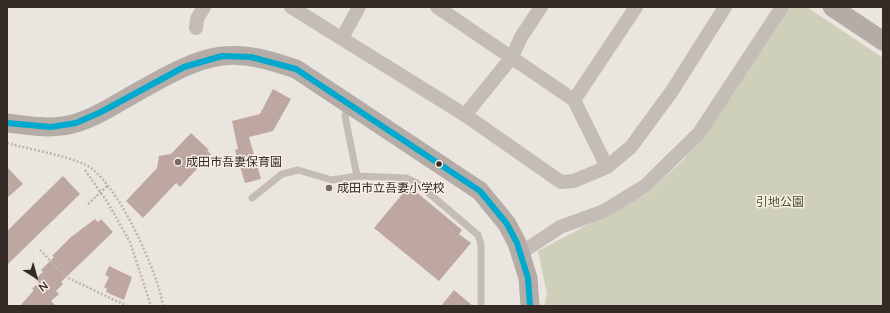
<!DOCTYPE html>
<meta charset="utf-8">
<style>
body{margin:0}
#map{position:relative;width:890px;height:313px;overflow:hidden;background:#ebe5df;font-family:Lato,sans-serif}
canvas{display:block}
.frame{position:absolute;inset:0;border:8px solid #342a26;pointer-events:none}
.north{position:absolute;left:16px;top:257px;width:40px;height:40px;-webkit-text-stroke:3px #f9eee5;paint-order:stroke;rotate:143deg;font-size:11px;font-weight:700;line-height:16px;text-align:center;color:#342a26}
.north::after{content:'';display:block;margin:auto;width:14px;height:18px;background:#342a26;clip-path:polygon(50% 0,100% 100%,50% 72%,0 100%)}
</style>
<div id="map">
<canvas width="890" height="313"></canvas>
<div class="frame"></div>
<div class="north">N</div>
</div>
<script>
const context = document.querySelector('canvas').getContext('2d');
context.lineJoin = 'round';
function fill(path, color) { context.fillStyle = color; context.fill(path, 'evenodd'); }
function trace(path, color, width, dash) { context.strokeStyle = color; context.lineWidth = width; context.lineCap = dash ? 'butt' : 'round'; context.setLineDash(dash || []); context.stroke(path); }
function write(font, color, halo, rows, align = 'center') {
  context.font = font + ' Lato,"Noto Sans JP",sans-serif'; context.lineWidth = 3; context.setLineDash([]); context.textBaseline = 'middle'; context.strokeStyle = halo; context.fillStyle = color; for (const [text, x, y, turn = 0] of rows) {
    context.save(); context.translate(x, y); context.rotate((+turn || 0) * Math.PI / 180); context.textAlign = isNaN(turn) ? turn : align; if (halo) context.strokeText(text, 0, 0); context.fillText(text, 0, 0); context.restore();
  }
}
fill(new Path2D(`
 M788,7H807L883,58V306H544L547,294L538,251L648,193L684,159Z`), '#ced0b9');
fill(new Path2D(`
 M273,89L291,99L273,131L249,137L261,179L245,183L235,150L238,149L232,121L260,114Z
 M191,133L209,150L207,151L211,154L180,187L176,183L143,218L126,201L157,168L159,156L171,154Z
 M7,167L23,184L7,198Z
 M63,176L80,194L7,265V231Z
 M409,186L462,230L459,234L471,243L439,281L374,228Z
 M95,219L98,222L101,219L113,232L61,282L63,284L56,291L59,294L51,301L56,306H20L34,290L32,289L39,282L35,279L43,272L41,270L54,257L52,256L71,237Z
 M109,266L132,277L124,300L106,292L107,289L104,287L109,277L105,275Z
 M454,290L473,306H441Z`), '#bea7a1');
trace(new Path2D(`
 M7,143C32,150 60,154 84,164C116,178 158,272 163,306
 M85,170L108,203L130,242L151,306
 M88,204L107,186
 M40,250L66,277L127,306`), '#bdb5b0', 2.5, [2, 2]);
trace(new Path2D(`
 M349,105L345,116L357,176
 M252,198L282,174L298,170L332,180L357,176L406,178L417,183L478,235L481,244V306`), '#c4bcb7', 7);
trace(new Path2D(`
 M291,7L465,115L561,182L574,181L607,167L631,147L672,91L725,7
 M437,7L574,100L607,167
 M196,28L197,19L204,7
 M342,38L359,7
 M574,100L636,7
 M465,115L512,57L521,37L541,7
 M521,253L560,227L604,211L645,186L699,133L782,7`), '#c4bcb7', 14);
trace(new Path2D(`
 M832,7L883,41
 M7,123C30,126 54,130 76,123C94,118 109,108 125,99C154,83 189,60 222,56C248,53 272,61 296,69L480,191L507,224L517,243L528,278L530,306`), '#b5aca8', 19);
trace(new Path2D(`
 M7,123L51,127L76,123L101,112L184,67L222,56L251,57L296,69L480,191L507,224L517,243L528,278L530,306`), '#00a9ce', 6);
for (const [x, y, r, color] of [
 [178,162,4,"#746b67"],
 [439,164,3.5,"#342a26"],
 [329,188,4,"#746b67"]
]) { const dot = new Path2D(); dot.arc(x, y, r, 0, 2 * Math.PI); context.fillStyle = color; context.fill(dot); trace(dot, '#f9eee5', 1.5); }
write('12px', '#342a26', '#f9eee5', [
 ["成田市吾妻保育園",186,162],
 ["成田市立吾妻小学校",337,188]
], 'left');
write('12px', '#47522b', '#f9eee5', [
 ["引地公園",780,202]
]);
</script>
